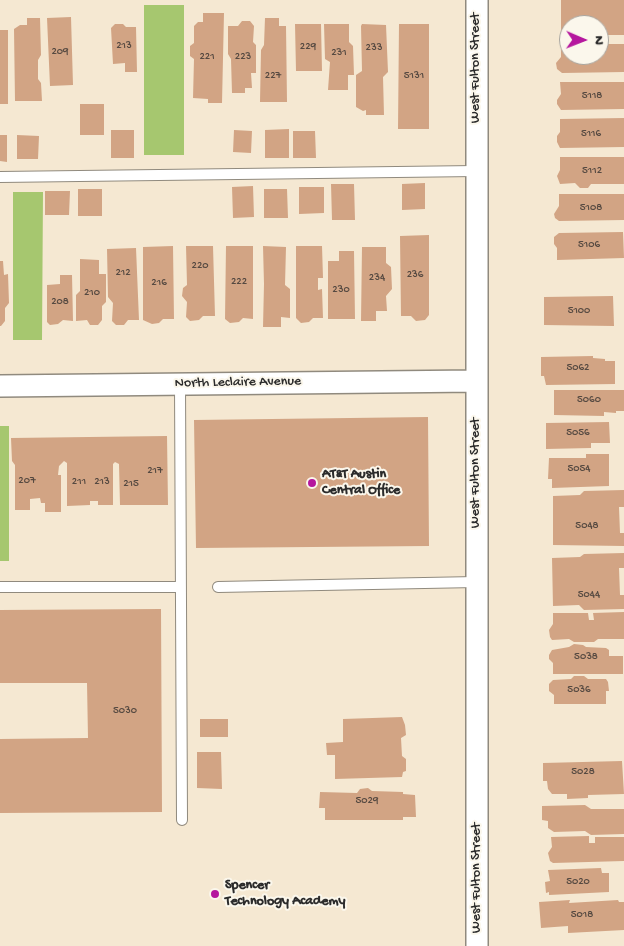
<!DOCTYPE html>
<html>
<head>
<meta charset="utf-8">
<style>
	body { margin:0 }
	#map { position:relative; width:624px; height:946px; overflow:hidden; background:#f5e8d2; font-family:"Gochi Hand",sans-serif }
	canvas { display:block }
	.north { position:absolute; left:559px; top:15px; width:50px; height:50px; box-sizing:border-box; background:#fbf7ec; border:1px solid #a8a59f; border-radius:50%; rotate:91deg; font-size:14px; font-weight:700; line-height:20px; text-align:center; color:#2b2b2b }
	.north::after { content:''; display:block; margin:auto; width:18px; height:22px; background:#b5179e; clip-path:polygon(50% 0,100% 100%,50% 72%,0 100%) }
</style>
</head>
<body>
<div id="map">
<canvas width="624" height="946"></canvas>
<div class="north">N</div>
</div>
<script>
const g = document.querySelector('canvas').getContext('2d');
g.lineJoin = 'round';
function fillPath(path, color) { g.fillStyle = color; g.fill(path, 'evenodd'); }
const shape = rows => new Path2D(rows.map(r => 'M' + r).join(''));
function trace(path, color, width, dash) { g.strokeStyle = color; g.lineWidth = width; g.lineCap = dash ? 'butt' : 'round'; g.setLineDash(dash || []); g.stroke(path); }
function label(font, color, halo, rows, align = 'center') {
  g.font = font + ' "Gochi Hand",sans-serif'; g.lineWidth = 4; g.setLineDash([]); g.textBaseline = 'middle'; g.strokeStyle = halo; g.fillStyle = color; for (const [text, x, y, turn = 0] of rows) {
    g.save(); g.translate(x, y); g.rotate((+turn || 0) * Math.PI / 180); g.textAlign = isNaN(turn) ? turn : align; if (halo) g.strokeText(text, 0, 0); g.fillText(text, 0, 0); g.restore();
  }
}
const green = shape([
	[144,5,184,5,184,155,144,155],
	[13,192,43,192,42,340,13,340],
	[0,426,9,426,9,561,0,561]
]);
const building = shape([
	[561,0,624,0,624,35,599,35,599,25,569,25,569,32,561,32],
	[203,13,224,13,222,103,208,103,208,99,193,98,194,59,190,56,190,46,194,43,194,26,198,22,203,22],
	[71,17,73,85,50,86,47,18],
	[27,18,40,18,41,55,38,60,38,79,41,83,42,101,15,101,14,29,20,25,27,25],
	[265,18,279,18,279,26,286,26,287,102,260,102,261,50,264,45],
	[242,21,250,21,254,26,253,42,256,45,256,73,251,73,252,88,245,88,245,93,232,93,231,59,228,54,228,26,238,26],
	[115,24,123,24,126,27,136,27,137,72,125,72,125,63,113,64,111,28],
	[295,24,321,24,322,71,296,71],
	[324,24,349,24,349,42,353,46,354,75,348,75,348,90,328,90,330,62,325,59],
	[362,24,386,25,388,72,383,77,384,115,366,115,366,110,363,111,356,107,356,75,362,71,361,26],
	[399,24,429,24,429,129,398,129],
	[0,30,8,30,8,104,0,104],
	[599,44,624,44,624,72,562,73,557,69,556,63,561,57,561,45,569,45,569,55,599,55],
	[560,82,624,82,624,109,561,110,557,104,557,100,561,94],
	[80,104,104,104,104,135,80,135],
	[624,118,624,147,560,148,557,142,557,136,560,132,560,119],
	[289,129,289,158,265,158,265,130],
	[111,130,134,130,134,158,111,158],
	[234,130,252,131,251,153,233,152],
	[293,131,315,131,316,158,293,158],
	[0,135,7,135,7,162,0,161],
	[17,135,39,136,38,159,17,159],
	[560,157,624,157,624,184,591,184,588,188,580,188,575,183,560,184,557,176,560,170],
	[425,183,425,209,402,210,402,184],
	[331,184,354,184,355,220,332,220],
	[253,186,254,217,233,218,232,187],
	[299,187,324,187,324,213,299,214],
	[78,189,102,189,102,216,78,216],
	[264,189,287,189,288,218,264,218],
	[45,191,70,191,69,215,45,215],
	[559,194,624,194,624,220,559,221,555,218,554,214,559,206],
	[623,232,624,258,557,260,557,248,554,244,554,237,559,233],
	[429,235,429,315,425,320,416,321,411,316,401,316,400,236],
	[173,246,174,319,163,319,159,323,152,324,143,320,143,247],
	[186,246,213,246,215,316,203,316,199,320,190,321,186,317,187,302,182,296,183,288,187,285],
	[226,246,253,246,253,319,243,318,239,322,230,323,225,319],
	[263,246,286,247,285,285,290,289,290,318,281,317,281,327,263,327,264,284],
	[296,246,322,246,323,278,318,278,318,290,322,289,323,318,313,318,309,322,301,323,296,318],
	[362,247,386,247,386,263,391,267,392,289,386,296,387,311,376,311,376,321,361,321],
	[136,248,139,320,128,320,124,325,116,325,112,321,113,303,108,297,107,249],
	[339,251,354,251,355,319,328,319,328,261,339,261],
	[80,259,99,260,99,274,106,274,106,302,102,306,102,320,98,325,90,325,87,320,76,321,76,295,80,291],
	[0,261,3,261,4,275,8,274,9,303,5,308,5,321,1,326,0,326],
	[60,275,72,275,73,321,63,320,58,324,50,325,47,322,47,285,60,284],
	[613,296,614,326,544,325,544,297],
	[593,356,593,358,605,359,605,361,615,361,615,384,546,385,544,376,541,376,541,357],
	[554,390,624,390,624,411,616,411,616,413,604,412,604,416,554,415],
	[428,417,429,546,196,548,194,420],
	[609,422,610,443,591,443,591,448,546,449,546,423],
	[167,436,168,505,120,505,119,464,115,462,113,464,113,505,98,505,98,501,90,501,90,505,67,506,67,463,64,461,59,466,58,475,61,475,61,512,45,512,45,503,41,503,40,498,30,499,30,510,15,510,15,465,12,461,11,438],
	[586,454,609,454,609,486,552,488,552,479,548,479,549,458,586,458],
	[624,490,624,507,619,507,620,533,624,533,624,546,553,545,553,496,580,495,584,491],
	[624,553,624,568,619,568,620,595,624,595,624,609,584,610,579,605,553,606,552,558,580,557,584,554],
	[161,609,162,812,0,813,0,739,88,738,87,683,0,683,0,610],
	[624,612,624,639,598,639,594,642,574,642,569,639,552,640,550,637,549,630,553,624,553,613,588,613,589,620,594,620,593,613],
	[574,644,583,645,586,647,606,648,609,650,609,656,623,656,623,674,553,674,553,663,549,659,549,655,552,650,569,647],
	[574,676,584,676,588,679,606,679,608,682,609,691,606,691,606,704,554,704,554,695,549,691,549,684,553,680,571,679],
	[402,717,405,725,406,735,401,738,402,756,406,759,406,771,403,772,402,777,335,779,335,755,327,755,326,743,343,742,343,719],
	[200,719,228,719,228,737,200,737],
	[197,752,221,752,222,789,197,788],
	[622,761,624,794,588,795,588,798,567,799,567,794,552,794,548,789,547,781,543,781,543,763],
	[368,788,372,791,403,792,403,794,415,795,416,817,403,817,403,820,325,820,325,808,319,808,320,792,357,793,360,789],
	[585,805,591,809,624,809,624,834,591,835,585,831,554,832,548,828,548,821,542,820,542,806],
	[589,836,589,843,595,843,595,837,624,837,624,861,553,863,550,861,548,853,552,847,551,837],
	[601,868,602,873,609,873,609,892,549,895,549,892,546,893,545,882,550,881,548,870],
	[570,900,569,903,618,900,619,902,624,902,624,930,568,933,568,926,541,928,539,902]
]);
const service = shape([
	[0,177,476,171],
	[180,384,182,820],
	[0,587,181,587],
	[218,587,476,582]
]);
const minor = shape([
	[477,0,477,946],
	[0,386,476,381]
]);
const markers = [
	[312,483,5,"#b5179e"],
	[215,894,5,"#b5179e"]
];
const numberNames = [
	["213",124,46],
	["229",308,47],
	["233",374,48],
	["209",60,52],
	["231",339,53],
	["221",207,57],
	["223",243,57],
	["227",273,76],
	["5131",414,76],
	["5118",592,96],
	["5116",591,134],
	["5112",592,171],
	["5108",591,208],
	["5106",589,245],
	["220",200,266],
	["212",123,273],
	["236",415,275],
	["234",377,278],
	["222",239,282],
	["216",159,283],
	["230",341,290],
	["210",92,293],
	["208",60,302],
	["5100",579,311],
	["5062",578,368],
	["5060",589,400],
	["5056",578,433],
	["5054",579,469],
	["217",155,471],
	["207",27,481],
	["211",79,482],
	["213",102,482],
	["215",131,484],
	["5048",587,526],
	["5044",589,595],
	["5038",586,657],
	["5036",579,690],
	["5030",125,711],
	["5028",583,772],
	["5029",367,801],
	["5020",578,882],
	["5018",582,915]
];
const streetNames = [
	["West Fulton Street",476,68,-90],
	["North Leclaire Avenue",238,383,-1],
	["West Fulton Street",476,473,-90],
	["West Fulton Street",477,878,-90]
];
const poiNames = [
	["AT&T Austin",322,475],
	["Central Office",322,491],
	["Spencer",225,886],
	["Technology Academy",225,902]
];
fillPath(green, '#a6c76f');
fillPath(building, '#d2a484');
trace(service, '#908a7e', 12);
trace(minor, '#908a7e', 24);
trace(service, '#fff', 10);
trace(minor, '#fff', 21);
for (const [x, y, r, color] of markers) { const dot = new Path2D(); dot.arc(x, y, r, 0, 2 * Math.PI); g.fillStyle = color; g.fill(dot); trace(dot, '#fbf7ec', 2); }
label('11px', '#554941', null, numberNames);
label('14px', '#2b2b2b', '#fbf7ec', streetNames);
label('bold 14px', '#2b2b2b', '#fbf7ec', poiNames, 'left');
</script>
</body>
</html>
